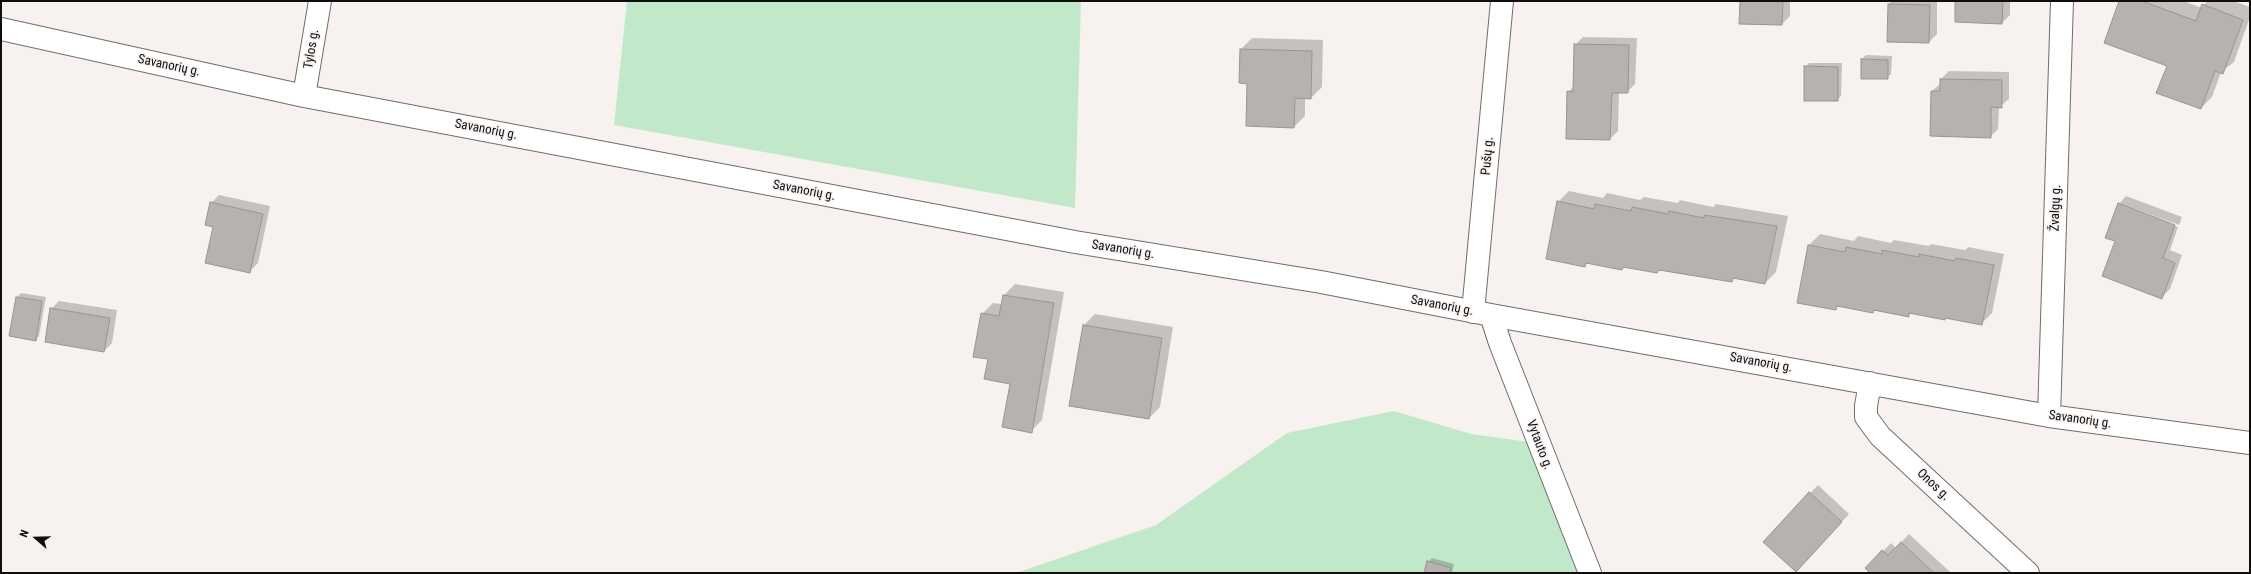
<!DOCTYPE html>
<html>
<head>
<meta charset="utf-8">
<style>
	body { margin:0 }
	#map { position:relative; width:2251px; height:574px; overflow:hidden; background:#f7f2f0; font-family:"Roboto Condensed",sans-serif }
	canvas { display:block }
	.frame { position:absolute; inset:0; border:2px solid #0f0e0d; pointer-events:none }
	.north { position:absolute; left:16px; top:518px; width:40px; height:40px; -webkit-text-stroke:3px #f7f2f0; paint-order:stroke; rotate:290deg; font-size:11px; font-weight:700; line-height:16px; text-align:center; color:#0f0e0d }
	.north::after { content:''; display:block; margin:auto; width:14px; height:18px; background:#0f0e0d; clip-path:polygon(50% 0,100% 100%,50% 72%,0 100%) }
</style>
</head>
<body>
<div id="map">
<canvas width="2251" height="574"></canvas>
<div class="frame"></div>
<div class="north">N</div>
</div>
<script>
const g = document.querySelector('canvas').getContext('2d');
g.lineJoin = 'round';
function fillPath(path, color) { g.fillStyle = color; g.fill(path, 'evenodd'); }
const shape = rows => new Path2D(rows.map(r => 'M' + r).join(''));
function trace(path, color, width, dash) { g.strokeStyle = color; g.lineWidth = width; g.lineCap = dash ? 'butt' : 'round'; g.setLineDash(dash || []); g.stroke(path); }
function label(font, color, halo, rows, align = 'center') {
  g.font = font + ' "Roboto Condensed",sans-serif'; g.lineWidth = 3; g.setLineDash([]); g.textBaseline = 'middle'; g.strokeStyle = halo; g.fillStyle = color; for (const [text, x, y, turn = 0] of rows) {
    g.save(); g.translate(x, y); g.rotate((+turn || 0) * Math.PI / 180); g.textAlign = isNaN(turn) ? turn : align; if (halo) g.strokeText(text, 0, 0); g.fillText(text, 0, 0); g.restore();
  }
}
const green = shape([
	[627,1,1081,1,1075,208,614,125],
	[1394,411,1471,434,1529,442,1579,573,1016,573,1156,525,1287,433]
]);
const shadow = shape([
	[1741,1,1790,1,1790,16,1782,24],
	[1892,1,1937,1,1937,34,1929,42,1889,4],
	[1956,1,2010,1,2010,15,2002,23],
	[2120,1,2183,1,2202,8,2207,1,2233,1,2250,7,2250,17,2234,62,2221,72,2212,97,2201,108],
	[1583,37,1637,38,1635,84,1627,92,1619,92,1618,131,1610,139,1568,92,1574,86,1575,45],
	[1252,38,1323,40,1322,87,1311,98,1305,98,1305,116,1294,127,1248,83,1240,83,1241,49],
	[1866,55,1892,56,1891,74,1887,78,1862,59],
	[1809,63,1842,63,1841,96,1837,100,1805,67],
	[1949,71,2009,72,2009,99,1999,107,1998,129,1990,137,1932,91,1941,83,1941,79],
	[1569,191,1603,198,1607,193,1640,200,1644,197,1678,203,1680,200,1713,207,1716,204,1788,216,1776,272,1765,283,1735,277,1732,281,1696,274,1693,276,1660,270,1657,272,1625,266,1622,269,1588,262,1585,266,1558,202],
	[219,195,270,206,258,263,250,271,214,226,211,203],
	[2126,196,2182,217,2179,225,2121,204,2121,206,2178,227,2170,250,2182,255,2170,289,2162,297,2116,241,2119,204],
	[1820,234,1854,241,1858,236,1891,243,1894,240,1929,246,1931,244,1965,250,1968,247,2004,254,1992,313,1981,324,1946,317,1944,319,1911,313,1908,316,1839,305,1835,309,1798,302,1809,245],
	[1015,284,1064,292,1042,420,1031,431,1011,383,989,359,982,314,993,303,1002,304,1004,295],
	[21,293,46,297,39,336,35,340,17,297],
	[59,301,117,310,112,343,104,351,51,309],
	[1095,314,1173,327,1160,407,1149,418,1071,405,1084,325],
	[1818,485,1849,514,1804,563,1764,542],
	[1909,534,1950,572,1950,573,1872,573,1867,568,1891,543,1896,548],
	[1432,558,1454,564,1452,573,1425,573,1428,562]
]);
const building = shape([
	[1740,1,1783,1,1782,25,1739,24,1740,1],
	[1955,1,2003,1,2002,24,1955,22,1955,1],
	[2119,1,2142,1,2196,21,2202,4,2243,20,2223,74,2215,71,2201,109,2156,93,2167,66,2104,43,2119,1],
	[1888,4,1930,5,1929,43,1887,42,1888,4],
	[1574,44,1629,45,1628,93,1612,93,1610,140,1566,139,1567,91,1573,92,1574,44],
	[1240,49,1312,51,1311,99,1295,98,1294,128,1246,126,1247,84,1239,83,1240,49],
	[1861,59,1888,60,1888,79,1861,79,1861,59],
	[1804,66,1838,67,1838,101,1804,101,1804,66],
	[1940,79,2002,80,2002,108,1991,107,1991,138,1930,136,1931,91,1940,91,1940,79],
	[1557,201,1594,209,1595,204,1631,211,1632,207,1668,214,1669,211,1704,218,1704,215,1777,226,1765,284,1733,278,1732,282,1659,270,1657,273,1623,267,1622,270,1586,263,1585,267,1546,259,1557,201],
	[210,202,263,214,250,273,205,263,213,227,205,225,210,202],
	[2118,203,2175,225,2163,258,2175,263,2162,299,2102,276,2115,241,2105,238,2118,203],
	[1808,245,1845,252,1846,247,1882,254,1882,250,1919,257,1919,254,1955,261,1956,258,1994,265,1982,325,1945,318,1945,320,1909,313,1909,317,1874,310,1873,313,1837,306,1836,310,1797,303,1808,245],
	[1003,295,1054,303,1032,433,1002,427,1010,384,984,379,988,359,973,357,981,313,999,316,1003,295],
	[16,297,42,301,36,341,9,336,16,297],
	[50,308,110,318,104,352,45,342,50,308],
	[1083,325,1162,338,1149,419,1069,406,1083,325],
	[1809,492,1842,522,1796,572,1763,542,1809,492],
	[1901,542,1934,573,1870,573,1865,568,1882,550,1888,555,1901,542],
	[1427,561,1451,568,1450,573,1424,573,1427,561]
]);
const minor = shape([
	[1,29,304,96,1075,242,1321,282,1491,315,2049,416,2250,443],
	[304,96,320,1],
	[1473,312,1502,1],
	[1491,315,1500,343,1590,573],
	[1870,383,1866,406,1866,417,1880,436,2028,573],
	[2049,416,2062,1]
]);
const streetNames = [
	["Tylos g.",312,49,-81],
	["Savanorių g.",169,66,12],
	["Savanorių g.",486,130,11],
	["Pušų g.",1488,156,-85],
	["Savanorių g.",804,191,11],
	["Žvalgų g.",2056,208,-88],
	["Savanorių g.",1123,250,9],
	["Savanorių g.",1442,306,11],
	["Savanorių g.",1761,363,10],
	["Savanorių g.",2080,420,8],
	["Vytauto g.",1539,445,69],
	["Onos g.",1933,485,43]
];
fillPath(green, '#c1e8c9');
fillPath(shadow, '#0003');
fillPath(building, '#b7b2b0');
trace(building, '#989491', 1);
trace(minor, '#716d6b', 24);
trace(minor, '#fff', 22);
label('13px', '#0f0e0d', '#f7f2f0', streetNames);
</script>
</body>
</html>
